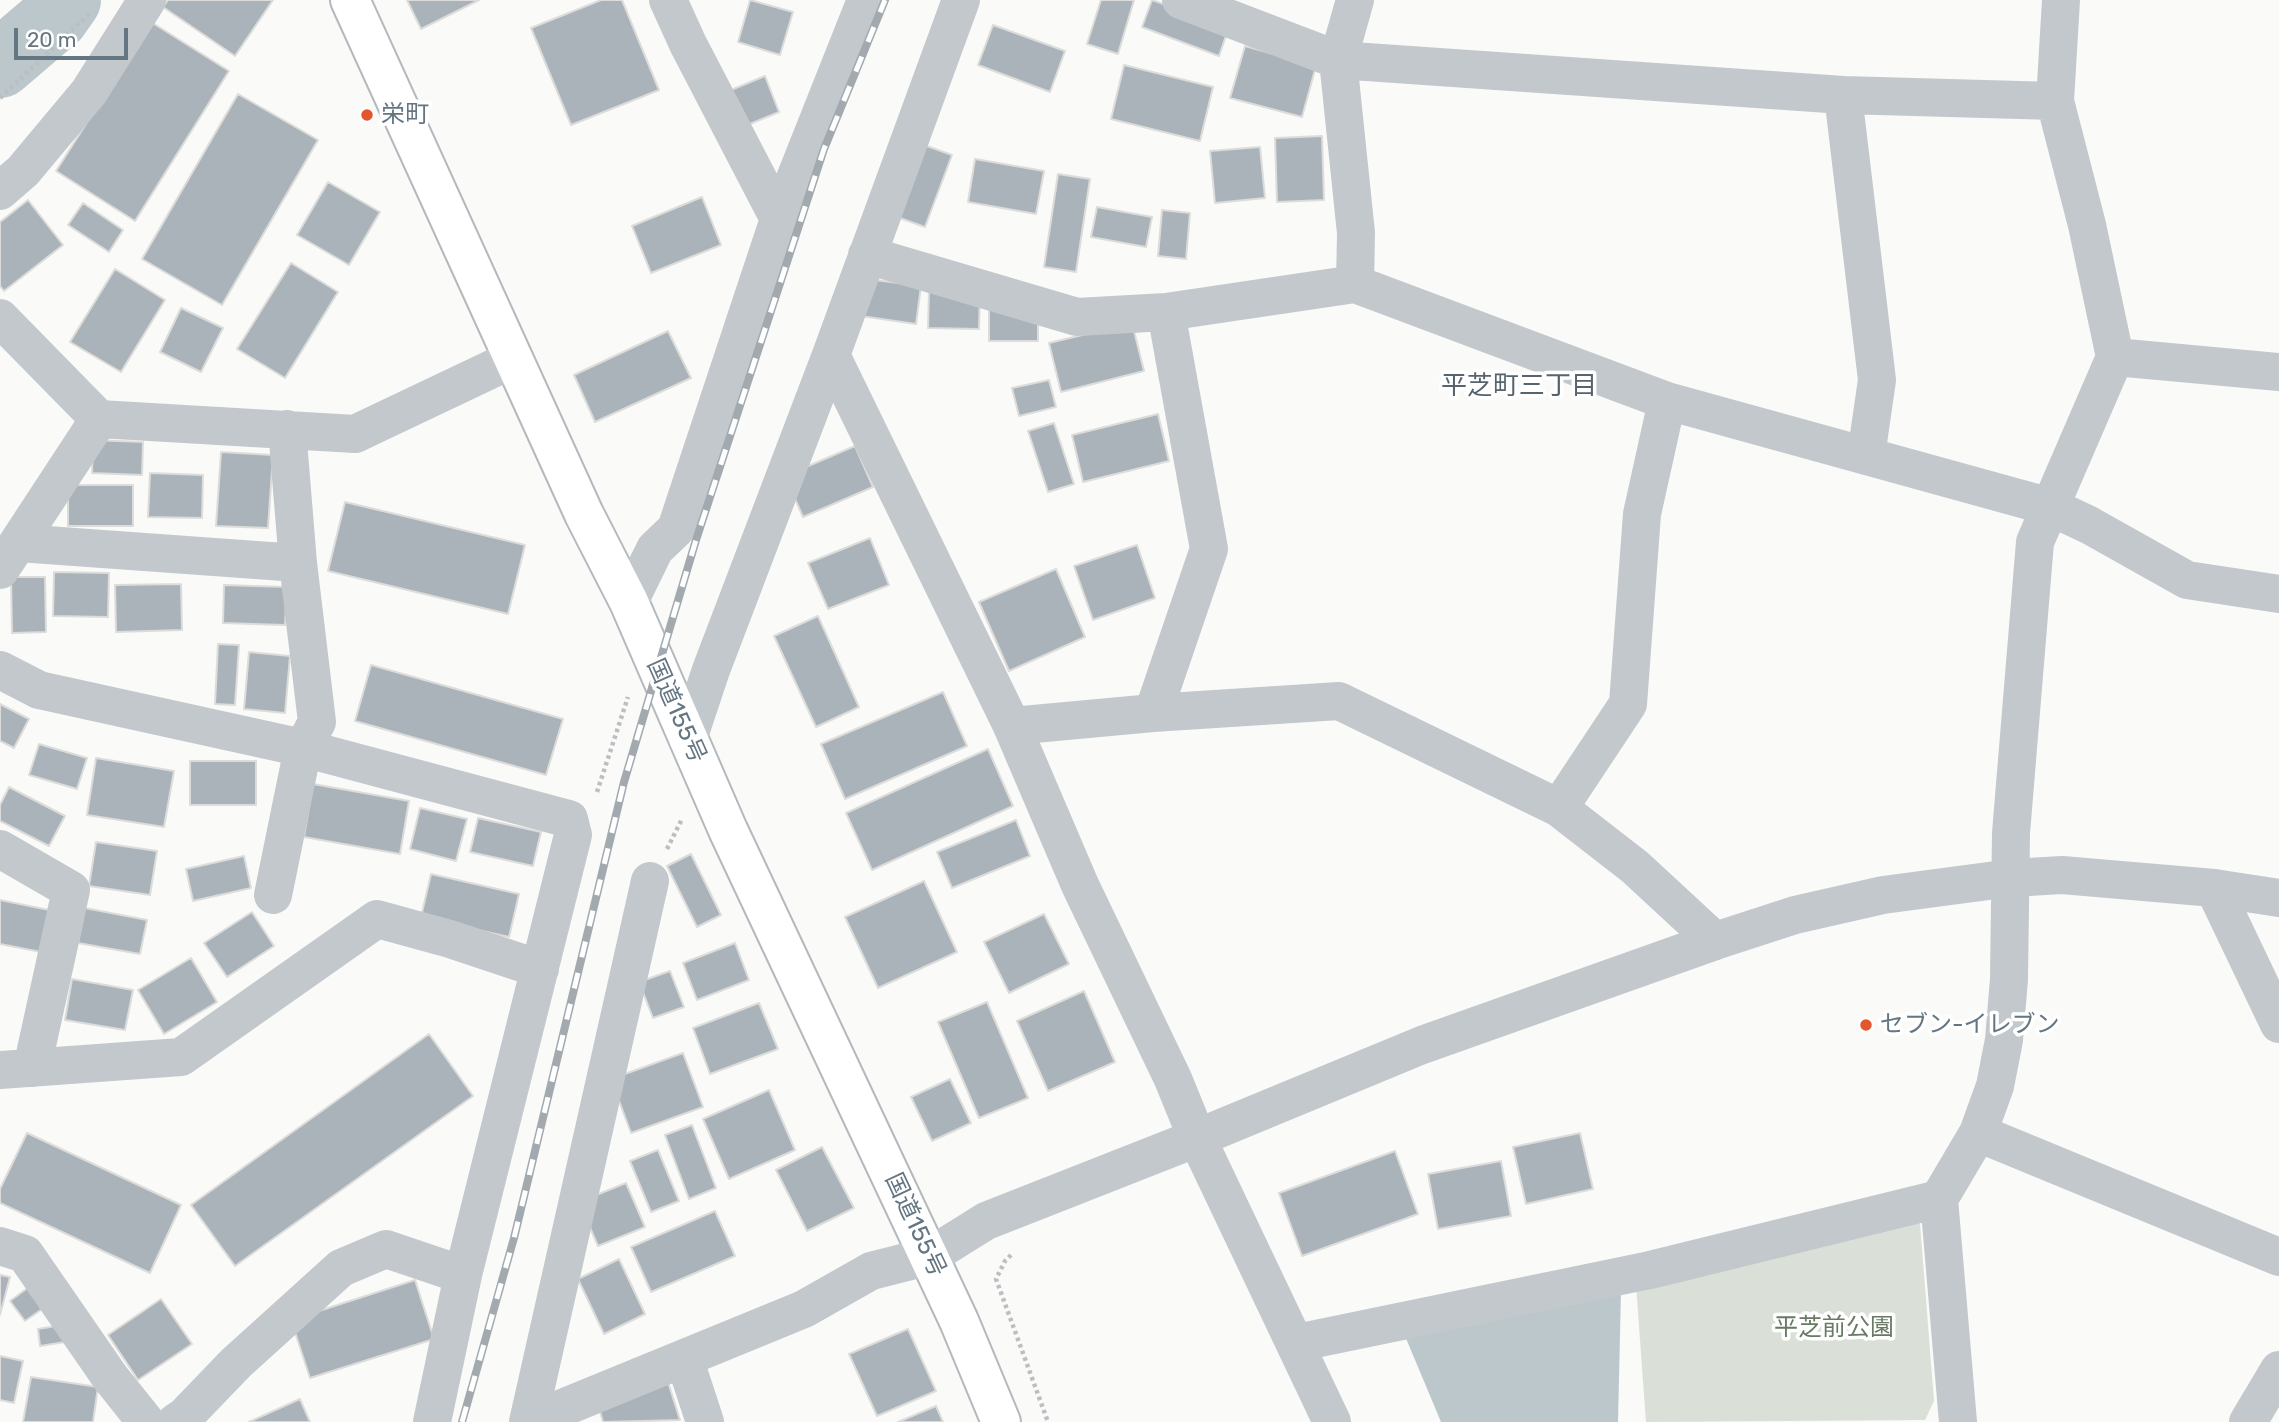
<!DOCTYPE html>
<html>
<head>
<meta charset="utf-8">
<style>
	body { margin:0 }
	#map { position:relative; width:2279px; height:1422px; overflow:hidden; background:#fafaf8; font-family:Rubik,sans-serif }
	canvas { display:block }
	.scale { position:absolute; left:14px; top:28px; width:114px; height:32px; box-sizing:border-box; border:4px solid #657683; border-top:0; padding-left:9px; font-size:21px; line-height:24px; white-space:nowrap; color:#657683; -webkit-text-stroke:5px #fff; paint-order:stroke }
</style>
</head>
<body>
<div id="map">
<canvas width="2279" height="1422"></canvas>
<div class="scale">20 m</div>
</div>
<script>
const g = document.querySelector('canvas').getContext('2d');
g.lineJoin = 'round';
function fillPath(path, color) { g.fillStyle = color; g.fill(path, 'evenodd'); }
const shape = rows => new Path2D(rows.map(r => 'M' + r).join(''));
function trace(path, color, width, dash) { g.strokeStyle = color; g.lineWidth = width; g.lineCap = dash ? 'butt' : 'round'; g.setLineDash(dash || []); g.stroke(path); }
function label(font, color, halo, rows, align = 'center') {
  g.font = font + ' Rubik,"Noto Sans JP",sans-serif'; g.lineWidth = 7; g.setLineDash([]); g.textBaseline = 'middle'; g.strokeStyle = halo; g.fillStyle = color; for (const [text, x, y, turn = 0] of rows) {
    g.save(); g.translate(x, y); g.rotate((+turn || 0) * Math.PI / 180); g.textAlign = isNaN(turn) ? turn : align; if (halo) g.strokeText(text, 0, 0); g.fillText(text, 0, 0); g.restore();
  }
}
const green = shape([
	[1919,1211,1934,1401,1925,1420,1646,1422,1636,1285]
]);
const water = shape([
	[1621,1290,1618,1422,1441,1422,1405,1336]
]);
const river = shape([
	[0,64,55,17,67,0]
]);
const building = shape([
	[168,0,273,0,235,56,163,7,168,0],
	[407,0,479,0,421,29,407,0],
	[601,0,622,0,659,90,571,125,531,28,601,0],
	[750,0,793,12,780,55,738,42,750,0],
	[1101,0,1134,0,1118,54,1087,44,1101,0],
	[1152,0,1229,27,1219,56,1142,27,1152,0],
	[151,22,229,71,135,221,56,171,151,22],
	[993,25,1065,51,1050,92,978,65,993,25],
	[1245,46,1316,66,1302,117,1230,98,1245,46],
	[1124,65,1213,87,1200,141,1111,119,1124,65],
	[765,76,779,112,745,126,731,90,765,76],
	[238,94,318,140,222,305,142,259,238,94],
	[1322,136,1324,200,1277,202,1275,138,1322,136],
	[913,141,952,155,925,227,886,213,913,141],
	[1260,147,1265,198,1215,203,1210,151,1260,147],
	[975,159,1044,171,1036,214,968,202,975,159],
	[1058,174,1090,179,1076,272,1044,267,1058,174],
	[328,182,380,212,349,265,297,235,328,182],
	[702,197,721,245,651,273,632,226,702,197],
	[28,200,63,245,4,291,0,286,0,222,28,200],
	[83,203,123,230,109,252,68,225,83,203],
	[1097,207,1152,217,1146,247,1091,237,1097,207],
	[1162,210,1190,213,1186,259,1158,256,1162,210],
	[291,263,338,292,285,378,237,349,291,263],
	[115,269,165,300,121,372,70,342,115,269],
	[860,278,921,286,916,324,854,315,860,278],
	[929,290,980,291,979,329,928,328,929,290],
	[181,308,223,328,201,372,160,352,181,308],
	[989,309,1038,309,1038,341,989,341,989,309],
	[1132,323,1144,371,1061,392,1049,343,1132,323],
	[668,331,691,378,595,422,574,375,668,331],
	[1049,380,1056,407,1019,416,1012,388,1049,380],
	[1158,414,1169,461,1083,482,1072,435,1158,414],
	[1054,423,1074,484,1048,492,1028,431,1054,423],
	[93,440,143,442,142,475,92,473,93,440],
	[855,446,873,487,803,517,785,476,855,446],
	[221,452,273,455,268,528,216,526,221,452],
	[150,473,203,475,202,518,148,517,150,473],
	[68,485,133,485,133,526,68,526,68,485],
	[345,502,525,545,508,614,328,571,345,502],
	[870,538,889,585,828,609,808,563,870,538],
	[1137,545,1155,598,1093,620,1074,566,1137,545],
	[1056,569,1085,637,1009,671,979,602,1056,569],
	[54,572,109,573,108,617,53,616,54,572],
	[11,577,45,577,46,632,12,633,11,577],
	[181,584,182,630,116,632,115,585,181,584],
	[224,585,287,587,285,625,223,623,224,585],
	[818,616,859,707,816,727,774,636,818,616],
	[218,644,239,645,235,705,215,704,218,644],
	[249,652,290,656,285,713,244,709,249,652],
	[371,665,563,719,546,775,355,721,371,665],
	[943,692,967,746,845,799,821,744,943,692],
	[0,704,29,719,14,748,0,741,0,704],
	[39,744,87,758,77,789,29,775,39,744],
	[988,749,1013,806,872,870,846,813,988,749],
	[96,758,174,771,164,827,87,815,96,758],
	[190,761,256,761,256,805,190,805,190,761],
	[313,784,409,801,400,854,304,837,313,784],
	[9,787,65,816,49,846,0,821,0,805,9,787],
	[420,808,467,819,456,861,410,849,420,808],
	[478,818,541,832,533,866,470,852,478,818],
	[1016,820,1030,856,952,888,937,852,1016,820],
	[96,842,157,851,150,895,89,886,96,842],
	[691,854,721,915,697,927,667,866,691,854],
	[244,856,251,888,193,901,186,869,244,856],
	[431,874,519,894,509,937,421,917,431,874],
	[924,881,957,952,878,988,845,917,924,881],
	[0,900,49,910,41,952,0,944,0,900],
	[85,908,147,920,140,954,78,943,85,908],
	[252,912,274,946,227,977,204,943,252,912],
	[1044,914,1069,964,1009,993,984,942,1044,914],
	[735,943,749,980,697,1000,683,963,735,943],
	[191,958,217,1002,164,1034,138,990,191,958],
	[670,971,684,1007,653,1018,639,982,670,971],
	[72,979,133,990,125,1030,65,1020,72,979],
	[1084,991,1115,1062,1048,1091,1017,1021,1084,991],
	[987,1002,1028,1098,979,1118,938,1022,987,1002],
	[759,1003,778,1049,710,1074,693,1028,759,1003],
	[429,1034,473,1096,235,1266,191,1205,429,1034],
	[683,1053,703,1107,631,1133,611,1079,683,1053],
	[950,1079,971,1123,932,1141,911,1097,950,1079],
	[769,1090,795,1150,729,1179,703,1119,769,1090],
	[692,1125,716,1188,689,1199,665,1135,692,1125],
	[27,1133,181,1205,150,1273,0,1203,0,1189,27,1133],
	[1580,1133,1593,1189,1526,1204,1513,1147,1580,1133],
	[822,1147,854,1208,807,1231,776,1170,822,1147],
	[658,1150,679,1201,651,1212,630,1161,658,1150],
	[1395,1151,1418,1214,1302,1256,1279,1193,1395,1151],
	[1501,1161,1511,1216,1438,1229,1428,1174,1501,1161],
	[626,1183,645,1227,598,1246,579,1202,626,1183],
	[715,1211,735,1256,651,1292,631,1247,715,1211],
	[619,1259,645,1314,604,1334,578,1279,619,1259],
	[0,1275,10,1277,0,1315,0,1275],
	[415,1280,434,1339,310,1378,291,1320,415,1280],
	[33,1284,48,1305,25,1321,10,1301,33,1284],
	[161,1299,192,1344,138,1380,108,1335,161,1299],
	[62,1325,65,1342,40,1346,38,1329,62,1325],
	[908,1329,936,1391,877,1416,849,1354,908,1329],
	[0,1356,23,1361,14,1403,0,1400,0,1356],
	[31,1377,98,1387,93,1422,23,1422,31,1377],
	[667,1379,680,1420,603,1422,597,1401,667,1379],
	[300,1399,310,1422,249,1422,300,1399],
	[936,1406,943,1422,898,1422,936,1406]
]);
const path = shape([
	[0,98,90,13],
	[597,792,628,697],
	[667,849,682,819],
	[1011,1255,1005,1261,996,1279,1048,1422]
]);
const minor = shape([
	[668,0,688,44,779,219],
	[1181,0,1338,60,1843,95,2055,101],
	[1355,0,1338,60,1356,233,1355,284],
	[1843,95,1877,380,1866,456],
	[0,191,23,171,89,92,147,0],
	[867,255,1077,317,1166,312,1355,284,1667,401,2051,507,2089,525,2187,580,2279,594],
	[0,318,99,419,355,434,513,359],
	[831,355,1012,726,1080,885,1173,1079,1197,1138,1332,1422],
	[2115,357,2279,372],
	[19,543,298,563],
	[0,570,99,419],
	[629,602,655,549,676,529,779,219,866,0],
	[0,670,39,690,303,748,569,819,573,835,463,1275,432,1422],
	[1153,713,1209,549,1166,312],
	[1012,726,1153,713,1339,701,1559,808,1635,867,1715,941],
	[688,739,711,670,831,355,961,0],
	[1559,808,1628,704,1642,514,1667,401],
	[0,849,71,890,32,1068],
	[2214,888,2279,1024],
	[273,895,303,748,317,722,298,563,287,429],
	[0,1070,181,1057,377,919,450,939,540,969],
	[1978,1133,2279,1257],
	[0,1246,25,1254,110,1377,146,1422],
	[1296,1343,1650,1270,1939,1199],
	[684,1358,705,1422],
	[176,1422,185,1416,236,1363,341,1268,386,1249,463,1275],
	[528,1422,650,881],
	[528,1422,804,1309,871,1271,930,1256],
	[1958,1422,1939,1199,1978,1133,1995,1086,2004,1040,2009,979,2011,833,2035,542,2115,357,2087,225,2055,101,2061,0],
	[2248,1422,2279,1370]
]);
const tertiary = shape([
	[930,1256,986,1221,1197,1138,1422,1045,1715,941,1795,915,1883,895,2011,878,2062,875,2214,888,2279,898]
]);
const trunk = shape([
	[350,0,584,514,629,602,728,830,959,1321,1001,1422]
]);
const rail = shape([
	[462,1422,514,1238,624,782,696,540,824,149,885,0]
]);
const markers = [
	[367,115,7,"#e4572e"],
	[1866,1025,7,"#e4572e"]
];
const poiNames = [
	["栄町",381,115],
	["セブン-イレブン",1880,1025]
];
const streetNames = [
	["国道155号",676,711,66],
	["国道155号",915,1225,65]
];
const parkNames = [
	["平芝前公園",1834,1328]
];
const neighbourhoodNames = [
	["平芝町三丁目",1519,386]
];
fillPath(green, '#dadfd7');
fillPath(water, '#bbc7cb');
trace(river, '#bbc7cb', 68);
fillPath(building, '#aab3b9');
trace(building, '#dcdcda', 2);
trace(trunk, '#b4b9bd', 42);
trace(path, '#bbbfc2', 4.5, [3.5, 3.5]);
trace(minor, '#c3c8cc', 38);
trace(tertiary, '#c3c8cc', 38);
trace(trunk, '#fff', 38);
trace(rail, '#a2aab0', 8);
trace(rail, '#fff', 5, [16]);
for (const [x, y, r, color] of markers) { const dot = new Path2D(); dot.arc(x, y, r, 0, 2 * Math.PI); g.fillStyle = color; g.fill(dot); trace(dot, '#fff', 2.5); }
label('24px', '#657683', '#fff', poiNames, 'left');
label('24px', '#657683', '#fff', streetNames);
label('24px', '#687a64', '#fff', parkNames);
label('26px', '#57646e', '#fff', neighbourhoodNames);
</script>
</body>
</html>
